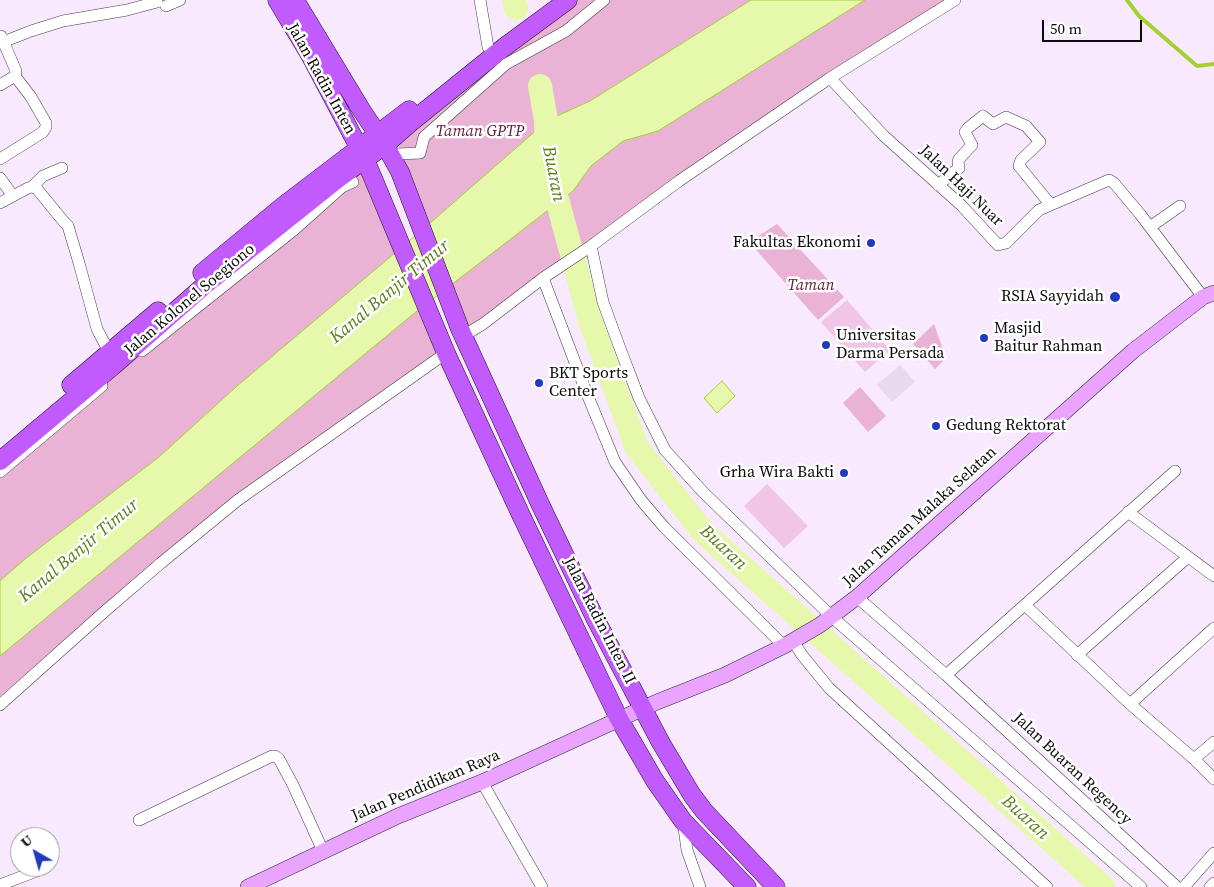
<!DOCTYPE html>
<html>
<head>
<meta charset="utf-8">
<style>
	body { margin:0 }
	#map { position:relative; width:1214px; height:887px; overflow:hidden; background:#f8e9ff; font-family:"Source Serif 4",serif }
	canvas { display:block }
	.north { position:absolute; left:10px; top:827px; width:50px; height:50px; box-sizing:border-box; background:#fff; border:1px solid #9d9d9d; border-radius:50%; rotate:322deg; font-size:14px; font-weight:700; line-height:20px; text-align:center; color:#0b0b0b }
	.north::after { content:''; display:block; margin:auto; width:18px; height:22px; background:#203abe; clip-path:polygon(50% 0,100% 100%,50% 72%,0 100%) }
	.scale { position:absolute; left:1042px; top:20px; width:100px; height:22px; box-sizing:border-box; border:2px solid #0b0b0b; border-top:0; padding-left:6px; font-size:15px; line-height:18px; white-space:nowrap; color:#0b0b0b; -webkit-text-stroke:4px #fff; paint-order:stroke }
</style>
</head>
<body>
<div id="map">
<canvas width="1214" height="887"></canvas>
<div class="north">U</div>
<div class="scale">50 m</div>
</div>
<script>
const g = document.querySelector('canvas').getContext('2d');
g.lineJoin = 'round';
function fillPath(path, color) { g.fillStyle = color; g.fill(path, 'evenodd'); }
const shape = rows => new Path2D(rows.map(r => 'M' + r).join(''));
function trace(path, color, width, dash) { g.strokeStyle = color; g.lineWidth = width; g.lineCap = dash ? 'butt' : 'round'; g.setLineDash(dash || []); g.stroke(path); }
function label(font, color, halo, rows, align = 'center') {
  g.font = font + ' "Source Serif 4",serif'; g.lineWidth = 5; g.setLineDash([]); g.textBaseline = 'middle'; g.strokeStyle = halo; g.fillStyle = color; for (const [text, x, y, turn = 0] of rows) {
    g.save(); g.translate(x, y); g.rotate((+turn || 0) * Math.PI / 180); g.textAlign = isNaN(turn) ? turn : align; if (halo) g.strokeText(text, 0, 0); g.fillText(text, 0, 0); g.restore();
  }
}
const green = shape([
	[568,0,955,0,830,78,463,336,396,165,399,146,410,123],
	[365,159,446,353,238,501,89,625,0,711,0,461],
	[777,224,844,297,818,320,749,242],
	[934,324,946,358,935,369,913,344],
	[860,387,886,416,868,432,843,403]
]);
const pitch = shape([
	[847,300,890,350,865,372,821,322],
	[767,484,808,526,784,548,744,506]
]);
const plaza = shape([
	[900,365,915,382,892,402,877,385]
]);
const water = shape([
	[751,0,865,0,658,131,623,141,591,166,573,191,412,315,0,656,0,581,25,559,159,457,237,386,421,231,548,120,590,101,751,0],
	[722,381,735,396,717,413,704,398,722,381]
]);
const stream = shape([
	[1127,0,1139,16,1197,66,1214,64]
]);
const river = shape([
	[514,0,516,8],
	[540,86,546,120,547,162,590,321,637,448,703,532,1103,887]
]);
const street = shape([
	[480,0,488,47],
	[166,6,180,0],
	[1,36,16,71,15,76],
	[3,42,31,31,63,21,127,10,157,2],
	[830,78,884,136,961,205,998,245,1006,243,1039,210,1109,180,1114,183,1140,214,1203,297],
	[0,85,15,76],
	[398,154,420,153,424,137,506,64,566,31,604,0],
	[0,159,43,132,46,127,46,123,31,97,15,76],
	[0,178,13,196],
	[938,185,959,168,958,162,959,159,972,145,965,132,968,128,983,116,993,124,1006,117,1026,126,1040,142,1021,160,1019,166,1050,204],
	[32,187,43,176,62,168],
	[0,203,28,188,32,187,37,189,64,222,68,226,79,263,97,329,109,352],
	[1150,227,1180,206],
	[591,246,603,302,621,351,639,398,665,450,703,492,832,617,1141,887],
	[543,278,587,394,615,462,641,500,664,527,784,646],
	[463,336,483,324,543,278,591,246,679,181,830,78,955,0],
	[142,351,295,229,342,187,353,182],
	[0,472,102,386],
	[1128,512,1214,576],
	[857,597,946,675,1177,887],
	[1025,605,1130,704,1194,759,1214,779],
	[793,641,802,655,829,688,1047,887],
	[1077,655,1188,557],
	[946,675,1175,471],
	[1130,704,1214,628],
	[0,705,104,612,161,563,238,500,446,353],
	[1194,759,1214,742],
	[482,782,542,887],
	[139,820,272,756,275,756,279,759,293,785,323,851],
	[683,821,687,850,700,887],
	[0,885,42,869],
	[1184,887,1214,853],
	[1210,887,1214,883]
]);
const secondary = shape([
	[248,887,398,816,482,782,657,702,725,675,784,646,820,625,857,597,1133,351,1203,297,1214,293]
]);
const primary = shape([
	[277,0,310,55,365,159,446,353,520,513,619,719,655,781,683,821,747,887],
	[295,0,362,111,385,145,400,172,460,329,542,508,596,620,661,743,692,795,704,811,776,887],
	[202,273,283,206,409,110],
	[71,385,158,311],
	[0,461,113,366,205,285,339,178,385,145,410,123,503,48,568,0]
]);
const markers = [
	[871,243,5,"#203abe"],
	[1115,297,6,"#203abe"],
	[984,338,5,"#203abe"],
	[826,345,5,"#203abe"],
	[539,383,5,"#203abe"],
	[936,426,5,"#203abe"],
	[844,473,5,"#203abe"]
];
const streetNames = [
	["Jalan Radin Inten",321,79,61],
	["Jalan Haji Nuar",961,186,44],
	["Jalan Kolonel Soegiono",190,300,-40],
	["Jalan Taman Malaka Selatan",920,517,-42],
	["Jalan Radin Inten II",599,621,63],
	["Jalan Buaran Regency",1072,769,43],
	["Jalan Pendidikan Raya",426,786,-23]
];
const parkNames = [
	["Taman GPTP",480,132],
	["Taman",811,286]
];
const poiNames = [
	["Fakultas Ekonomi",861,243,"right"],
	["RSIA Sayyidah",1104,297,"right"],
	["Masjid",994,329],
	["Baitur Rahman",994,347],
	["Universitas",836,336],
	["Darma Persada",836,354],
	["BKT Sports",549,374],
	["Center",549,392],
	["Gedung Rektorat",946,426],
	["Grha Wira Bakti",834,473,"right"]
];
const waterNames = [
	["Buaran",553,174,79],
	["Kanal Banjir Timur",390,292,-40],
	["Buaran",723,548,43],
	["Kanal Banjir Timur",79,551,-40],
	["Buaran",1025,818,42]
];
fillPath(green, '#eab3d6');
fillPath(pitch, '#f1c5e7');
fillPath(plaza, '#e6daee');
fillPath(water, '#e5f8ac');
trace(water, '#a4d131', 1);
trace(stream, '#a4d131', 4);
trace(river, '#e5f8ac', 24);
trace(street, '#3e3e3e', 12);
trace(secondary, '#2d2d2d', 16);
trace(primary, '#1c1c1c', 19);
trace(street, '#fff', 11);
trace(secondary, '#eaa4ff', 15);
trace(primary, '#c25bfd', 18);
for (const [x, y, r, color] of markers) { const dot = new Path2D(); dot.arc(x, y, r, 0, 2 * Math.PI); g.fillStyle = color; g.fill(dot); trace(dot, '#fff', 2); }
label('16px', '#0b0b0b', '#fff', streetNames);
label('italic 16px', '#641a32', '#fff', parkNames);
label('16px', '#0b0b0b', '#fff', poiNames, 'left');
label('italic 18px', '#5a7c12', '#fff', waterNames);
</script>
</body>
</html>
